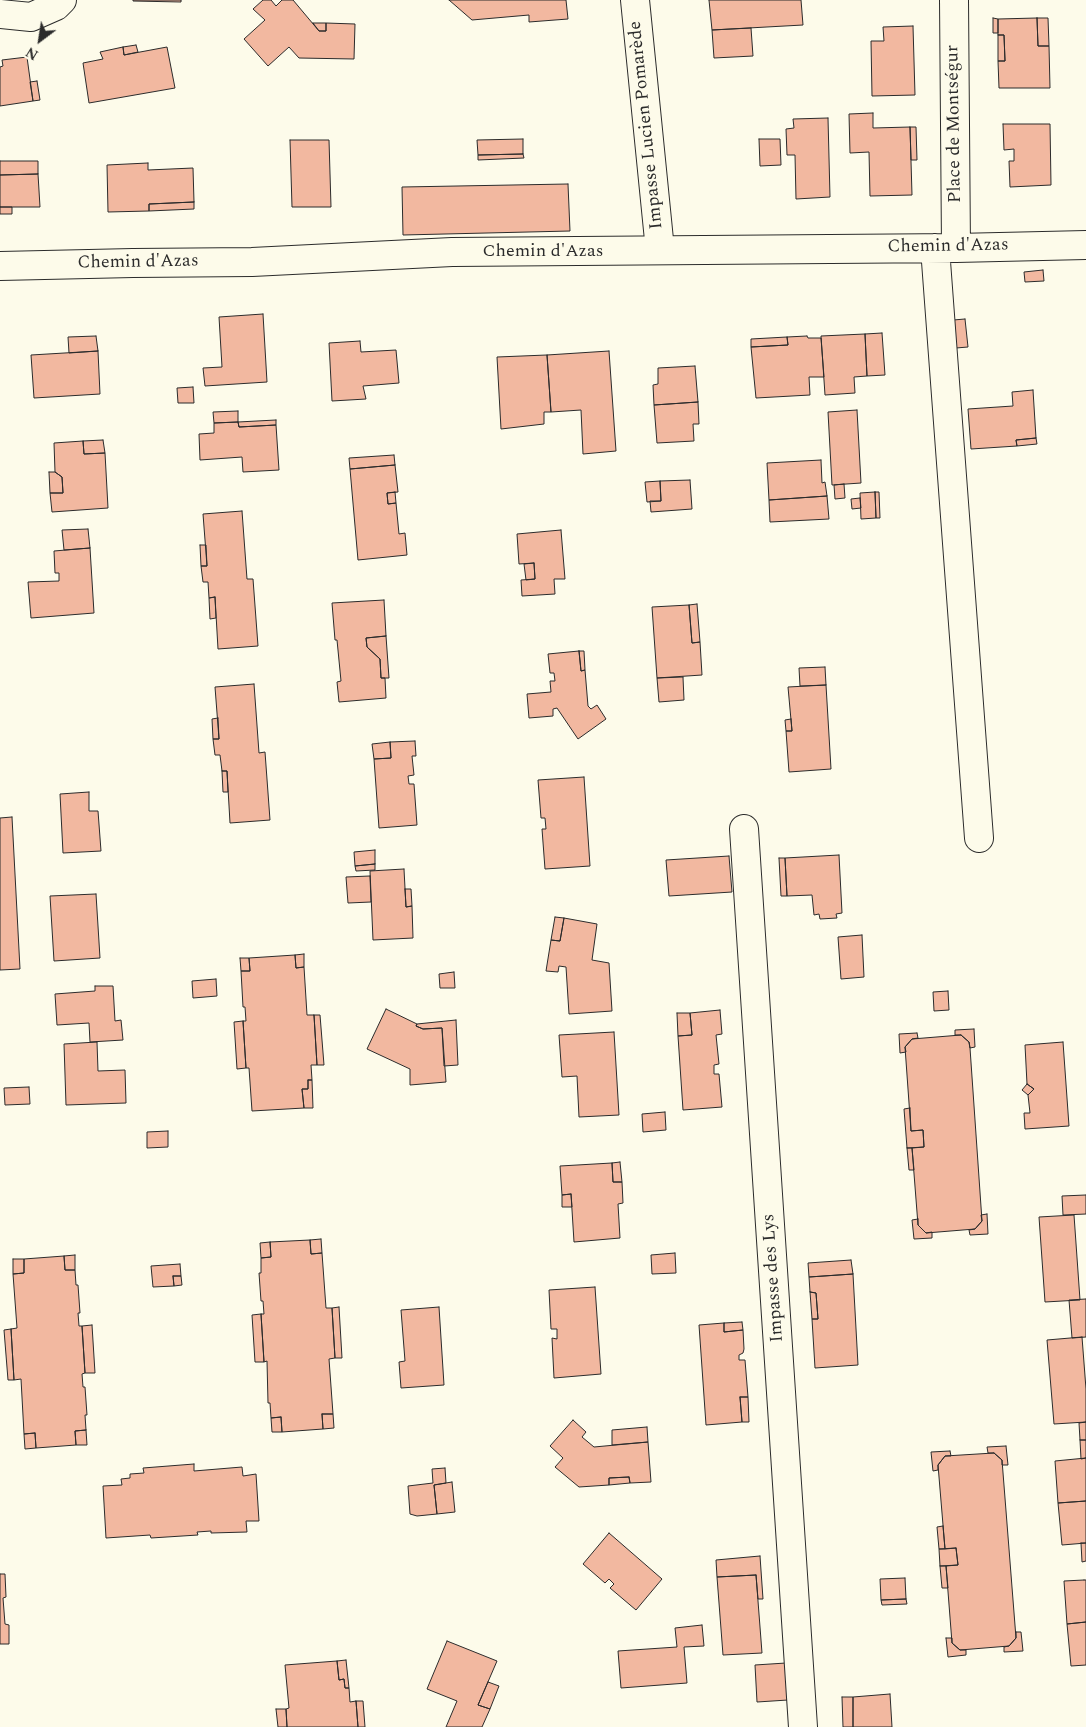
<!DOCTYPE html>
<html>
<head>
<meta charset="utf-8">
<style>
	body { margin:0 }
	#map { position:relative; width:1086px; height:1727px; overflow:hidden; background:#fdfbea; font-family:Spectral,serif }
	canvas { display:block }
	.north { position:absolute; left:15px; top:15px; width:50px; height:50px; -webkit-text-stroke:4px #fdfbea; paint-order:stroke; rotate:211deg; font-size:14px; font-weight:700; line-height:20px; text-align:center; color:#2b2b2b }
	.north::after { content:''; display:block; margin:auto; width:18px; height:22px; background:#2b2b2b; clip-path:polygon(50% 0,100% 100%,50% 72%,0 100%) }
</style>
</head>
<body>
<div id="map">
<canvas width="1086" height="1727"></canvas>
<div class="north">N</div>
</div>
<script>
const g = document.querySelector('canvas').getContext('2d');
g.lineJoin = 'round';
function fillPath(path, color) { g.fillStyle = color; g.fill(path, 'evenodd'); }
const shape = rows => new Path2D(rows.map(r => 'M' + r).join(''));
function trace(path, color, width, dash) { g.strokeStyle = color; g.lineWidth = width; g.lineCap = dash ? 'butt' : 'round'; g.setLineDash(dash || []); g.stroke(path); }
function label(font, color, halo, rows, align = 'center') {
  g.font = font + ' Spectral,serif'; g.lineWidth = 4; g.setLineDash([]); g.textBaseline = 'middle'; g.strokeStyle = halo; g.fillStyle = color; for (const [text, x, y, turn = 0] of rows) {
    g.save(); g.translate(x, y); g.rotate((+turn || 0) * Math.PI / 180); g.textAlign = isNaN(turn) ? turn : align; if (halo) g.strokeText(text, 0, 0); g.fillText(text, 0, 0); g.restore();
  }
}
const building = shape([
	[181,0,181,2,133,1,133,0,181,0],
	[263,0,271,0,276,6,282,0,293,0,319,31,326,31,326,23,355,24,354,59,299,58,289,47,268,66,244,39,265,20,253,9,263,0],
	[449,0,566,0,568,19,529,22,529,15,472,20,449,0],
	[709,0,801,0,803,25,712,30,709,0],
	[993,18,998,19,998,33,993,33,993,18],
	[1037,18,1038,46,1049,46,1050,88,999,88,998,61,1005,61,1004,35,998,35,998,19,1037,18],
	[1037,18,1048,18,1049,46,1038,46,1037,18],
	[313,23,326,23,326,31,319,31,313,23],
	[913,26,915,95,872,96,871,41,884,41,883,27,913,26],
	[751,28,753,56,714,58,712,30,751,28],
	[998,35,1004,35,1005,61,998,61,998,35],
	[136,45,138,52,124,55,123,47,136,45],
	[123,47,124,55,167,47,175,88,89,103,83,63,103,59,100,52,123,47],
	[27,57,33,101,0,106,0,67,3,66,2,60,27,57],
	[37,81,40,100,33,101,30,82,37,81],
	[873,113,873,128,910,127,912,195,870,196,869,152,850,153,849,114,873,113],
	[828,118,830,197,796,199,795,155,787,155,786,129,794,128,793,119,828,118],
	[1003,124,1050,124,1051,185,1010,187,1009,161,1014,161,1014,149,1004,150,1003,124],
	[910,127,916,127,917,160,911,160,910,127],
	[523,139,523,154,478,155,477,140,523,139],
	[759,139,780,139,781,165,760,166,759,139],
	[290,140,329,140,331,207,292,207,290,140],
	[523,154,524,158,478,160,478,155,523,154],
	[0,161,38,161,38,174,0,175,0,161],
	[148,163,148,170,193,168,194,202,149,204,149,211,108,212,107,165,148,163],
	[38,174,40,207,0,207,0,175,38,174],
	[568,184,570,231,403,235,402,187,568,184],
	[194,202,194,209,149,211,149,204,194,202],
	[0,207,12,207,12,214,0,214,0,207],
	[1043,270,1044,281,1025,282,1024,272,1043,270],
	[263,314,267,382,205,386,203,368,222,367,219,317,263,314],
	[965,319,968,347,944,349,942,321,965,319],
	[882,333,885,375,867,376,865,334,882,333],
	[865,334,867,376,854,377,855,393,825,395,821,336,865,334],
	[96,336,98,351,69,353,68,337,96,336],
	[807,336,808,338,821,338,824,377,809,377,810,395,756,398,751,347,788,345,787,337,807,336],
	[787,337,788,345,751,347,751,339,787,337],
	[360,341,361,352,396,350,399,383,363,386,366,399,332,401,329,343,360,341],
	[98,351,100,394,34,398,31,355,98,351],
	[609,351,616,451,583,454,581,410,551,412,547,355,609,351],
	[547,355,551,412,544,412,544,424,501,429,497,357,547,355],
	[695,366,698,402,654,405,653,385,658,384,658,368,695,366],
	[193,387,194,403,178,403,177,388,193,387],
	[1033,390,1036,438,1016,440,1017,446,971,449,968,409,1013,406,1012,392,1033,390],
	[698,402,699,424,693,424,694,441,657,443,654,405,698,402],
	[857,410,861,483,832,485,828,412,857,410],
	[238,411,238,422,214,423,213,412,238,411],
	[276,420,276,425,239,427,238,422,276,420],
	[238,422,239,427,276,425,279,470,243,472,242,457,200,460,199,434,214,433,214,423,238,422],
	[1036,438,1037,444,1017,446,1016,440,1036,438],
	[103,440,105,453,84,454,83,441,103,440],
	[83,441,84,454,105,453,108,508,52,512,50,493,63,493,62,477,55,472,54,443,83,441],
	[394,455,395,465,350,469,349,458,394,455],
	[821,460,822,483,825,482,827,496,769,500,767,463,821,460],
	[395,465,398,492,387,493,388,504,396,503,399,534,405,533,407,555,358,560,350,469,395,465],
	[49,472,55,472,62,477,63,493,50,493,49,472],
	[690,480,692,509,651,512,650,501,661,501,660,481,690,480],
	[660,481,661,501,647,502,645,482,660,481],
	[844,484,845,498,835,499,834,485,844,484],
	[395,492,396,503,388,504,387,493,395,492],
	[875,492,879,492,880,518,876,518,875,492],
	[875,492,876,518,861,519,860,493,875,492],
	[827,496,829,519,770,522,769,500,827,496],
	[860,498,861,508,852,509,851,499,860,498],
	[242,511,247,579,253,579,258,646,218,649,215,597,209,598,208,582,203,582,201,566,207,566,203,514,242,511],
	[88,529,90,548,64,550,62,530,88,529],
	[561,530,565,579,554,579,555,594,522,596,521,580,535,579,534,563,519,564,517,534,561,530],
	[200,545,206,545,207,566,201,566,200,545],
	[90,548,94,613,31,618,28,582,59,581,59,573,55,573,54,551,90,548],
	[534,563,535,579,526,580,524,564,534,563],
	[215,597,216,618,210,619,209,598,215,597],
	[384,600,386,636,366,638,367,647,380,659,381,678,385,678,386,698,339,702,337,682,341,681,337,640,335,640,332,603,384,600],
	[697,604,700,642,692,643,689,605,697,604],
	[689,605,692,643,700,642,702,675,657,678,652,607,689,605],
	[386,636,389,678,381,678,380,659,367,647,366,638,386,636],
	[579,651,581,671,585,670,588,706,591,709,597,705,606,719,578,739,557,708,553,709,553,716,529,718,527,694,551,692,550,681,555,681,554,673,550,673,548,654,579,651],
	[579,651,584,651,585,670,581,671,579,651],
	[825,667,826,685,800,686,799,668,825,667],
	[683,677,684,700,659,702,657,678,683,677],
	[254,684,259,753,265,752,270,820,230,823,227,771,222,771,220,755,215,755,213,739,219,739,215,687,254,684],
	[826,685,831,769,789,772,786,731,792,731,788,687,826,685],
	[218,718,219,739,213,739,212,719,218,718],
	[791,719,792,731,786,731,785,720,791,719],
	[415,741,416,756,412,756,414,775,408,776,409,784,414,784,417,825,379,828,374,759,391,758,390,742,415,741],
	[390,742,391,758,374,759,372,744,390,742],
	[222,771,227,771,228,792,223,792,222,771],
	[584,777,590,866,545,869,542,829,546,829,545,818,541,818,538,780,584,777],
	[89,792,89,811,98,811,101,851,63,853,60,794,89,792],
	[12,817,20,969,0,970,0,818,12,817],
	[375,850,375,864,355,866,354,852,375,850],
	[839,855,842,913,836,914,837,918,820,919,819,914,814,915,812,895,787,896,785,858,839,855],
	[729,856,732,892,669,896,666,860,729,856],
	[779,858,785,858,787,896,781,896,779,858],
	[375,864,375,870,356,871,355,866,375,864],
	[404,869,406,907,412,906,413,938,373,940,370,871,404,869],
	[370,876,371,902,348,903,346,877,370,876],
	[405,889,411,889,412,906,406,907,405,889],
	[96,894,100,958,54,961,50,896,96,894],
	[555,917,564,918,560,941,551,940,555,917],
	[564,918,597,924,592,960,609,963,612,1011,569,1014,566,967,559,966,558,972,546,971,551,940,560,941,564,918],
	[862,935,864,977,841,979,838,937,862,935],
	[304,954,304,967,296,968,295,955,304,954],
	[295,955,296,968,304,967,307,1015,314,1015,317,1065,311,1065,312,1080,308,1080,308,1089,302,1089,304,1108,252,1111,249,1068,246,1068,243,1021,246,1021,245,1007,243,1007,241,971,250,971,249,958,295,955],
	[240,958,249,958,250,971,241,971,240,958],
	[454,972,455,988,440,988,439,974,454,972],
	[216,979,217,996,193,998,192,981,216,979],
	[95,986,113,986,115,1021,121,1020,123,1040,90,1042,89,1023,57,1025,55,994,95,991,95,986],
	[948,991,949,1010,934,1011,933,992,948,991],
	[386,1009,417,1024,416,1026,423,1029,442,1028,446,1082,410,1085,410,1069,367,1049,386,1009],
	[720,1010,722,1034,716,1035,719,1064,714,1065,714,1074,719,1074,722,1107,683,1110,678,1036,692,1035,690,1013,720,1010],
	[677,1013,690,1013,692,1035,678,1036,677,1013],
	[314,1015,320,1015,324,1065,317,1065,314,1015],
	[456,1020,458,1065,444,1066,442,1028,423,1029,416,1026,417,1024,456,1020],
	[243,1021,246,1068,237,1069,234,1022,243,1021],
	[974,1029,975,1047,970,1048,969,1042,961,1035,955,1035,955,1030,974,1029],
	[614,1032,619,1115,579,1117,577,1076,562,1077,559,1035,614,1032],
	[917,1033,918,1038,912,1039,905,1047,906,1052,900,1053,899,1034,917,1033],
	[961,1035,969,1042,970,1048,982,1221,975,1229,926,1233,918,1225,912,1148,924,1147,923,1130,911,1131,905,1047,912,1039,961,1035],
	[97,1042,98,1071,125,1070,126,1103,66,1105,64,1044,97,1042],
	[1063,1042,1069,1126,1025,1129,1024,1113,1030,1113,1028,1095,1034,1089,1027,1084,1025,1045,1063,1042],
	[308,1080,312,1080,313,1108,304,1108,302,1089,308,1089,308,1080],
	[1027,1084,1034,1089,1028,1095,1022,1090,1027,1084],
	[29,1087,30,1104,5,1105,4,1088,29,1087],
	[910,1108,911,1131,923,1130,924,1147,907,1148,904,1109,910,1108],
	[665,1112,666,1130,643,1132,642,1114,665,1112],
	[168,1131,168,1147,147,1148,147,1132,168,1131],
	[907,1148,912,1148,914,1170,909,1170,907,1148],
	[620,1162,622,1182,613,1182,612,1163,620,1162],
	[612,1163,613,1182,622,1182,623,1203,618,1204,620,1238,574,1242,571,1194,562,1195,560,1166,612,1163],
	[571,1194,572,1207,562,1207,562,1195,571,1194],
	[1086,1195,1086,1214,1063,1215,1062,1196,1086,1195],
	[987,1214,988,1234,970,1235,969,1230,975,1229,982,1221,981,1215,987,1214],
	[1074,1215,1080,1300,1045,1302,1039,1217,1074,1215],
	[918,1219,918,1225,926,1233,932,1232,932,1238,914,1239,912,1220,918,1219],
	[321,1239,322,1253,311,1254,310,1240,321,1239],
	[310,1240,311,1254,322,1253,326,1308,332,1308,335,1358,329,1359,333,1414,322,1414,323,1429,282,1432,281,1417,271,1418,270,1403,268,1403,267,1361,264,1362,261,1314,264,1314,263,1301,261,1301,259,1273,261,1273,261,1258,271,1257,270,1242,310,1240],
	[270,1242,271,1257,261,1258,260,1243,270,1242],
	[675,1253,676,1273,652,1274,651,1255,675,1253],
	[75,1255,75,1270,65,1270,64,1256,75,1255],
	[64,1256,65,1270,75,1270,76,1285,78,1285,80,1313,78,1313,79,1326,82,1326,85,1373,82,1374,83,1387,85,1387,87,1415,85,1415,86,1430,75,1431,76,1445,36,1448,35,1433,24,1434,21,1379,14,1380,11,1329,17,1328,13,1274,24,1273,24,1259,64,1256],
	[13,1259,24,1259,24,1273,13,1274,13,1259],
	[851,1260,853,1274,809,1277,808,1263,851,1260],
	[180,1264,181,1276,173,1276,174,1286,153,1287,151,1266,180,1264],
	[853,1274,858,1365,815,1368,812,1319,818,1319,816,1293,810,1292,809,1277,853,1274],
	[173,1276,181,1276,182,1285,174,1286,173,1276],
	[595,1287,601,1374,554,1378,552,1338,557,1339,557,1329,551,1329,549,1290,595,1287],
	[810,1292,816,1293,818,1319,812,1319,810,1292],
	[1086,1299,1086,1337,1072,1338,1069,1300,1086,1299],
	[339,1307,342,1358,335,1358,332,1308,339,1307],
	[439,1307,444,1385,401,1388,399,1362,405,1361,401,1310,439,1307],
	[261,1314,264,1362,255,1362,252,1315,261,1314],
	[742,1322,743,1330,724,1332,724,1323,742,1322],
	[724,1323,724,1332,743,1330,744,1349,743,1353,739,1355,739,1360,745,1360,748,1397,740,1397,742,1422,706,1425,699,1325,724,1323],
	[92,1325,95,1373,85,1373,82,1326,92,1325],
	[11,1329,14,1380,8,1380,4,1330,11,1329],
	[1082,1337,1086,1389,1086,1422,1054,1424,1047,1340,1082,1337],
	[740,1397,748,1397,749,1422,742,1422,740,1397],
	[322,1414,333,1414,334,1428,323,1429,322,1414],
	[281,1417,282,1432,272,1432,271,1418,281,1417],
	[573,1420,586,1432,582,1437,594,1447,648,1442,651,1482,630,1483,629,1477,609,1478,609,1485,579,1487,555,1467,563,1458,550,1446,573,1420],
	[1086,1422,1086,1440,1080,1440,1079,1423,1086,1422],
	[647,1427,648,1442,612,1445,612,1430,647,1427],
	[86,1430,87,1445,76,1445,75,1431,86,1430],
	[35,1433,36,1448,25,1449,24,1434,35,1433],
	[1080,1440,1086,1440,1086,1458,1081,1459,1080,1440],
	[1006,1446,1008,1465,1002,1465,1002,1460,994,1453,988,1453,987,1447,1006,1446],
	[950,1451,951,1456,945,1456,938,1465,938,1470,933,1471,931,1452,950,1451],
	[994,1453,1002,1460,1016,1638,1009,1646,960,1650,952,1643,946,1566,958,1565,956,1548,945,1549,938,1465,945,1456,994,1453],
	[1086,1458,1086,1501,1058,1503,1055,1461,1086,1458],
	[194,1464,194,1471,242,1467,243,1476,256,1474,259,1521,246,1521,247,1532,211,1533,211,1531,197,1532,198,1535,151,1538,150,1535,106,1538,103,1486,122,1485,121,1479,130,1478,130,1474,144,1473,143,1468,194,1464],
	[445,1468,446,1483,434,1485,437,1514,417,1516,410,1514,408,1486,433,1483,432,1469,445,1468],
	[629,1477,630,1483,609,1485,609,1478,629,1477],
	[452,1482,455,1512,437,1514,434,1485,452,1482],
	[1086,1501,1086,1543,1062,1545,1058,1503,1086,1501],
	[943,1526,945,1549,939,1549,937,1527,943,1526],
	[609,1533,662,1579,636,1610,610,1588,614,1584,609,1579,605,1583,583,1564,609,1533],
	[1081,1543,1086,1543,1086,1561,1082,1562,1081,1543],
	[956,1548,958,1565,940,1566,939,1549,956,1548],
	[760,1556,763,1599,758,1599,756,1575,717,1577,716,1560,760,1556],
	[940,1566,946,1566,948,1588,942,1588,940,1566],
	[0,1574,5,1574,6,1597,3,1598,5,1624,9,1625,9,1644,0,1644,0,1574],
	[756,1575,762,1653,723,1655,717,1577,756,1575],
	[905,1578,906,1599,881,1600,880,1579,905,1578],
	[1084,1580,1086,1580,1086,1622,1067,1624,1064,1581,1084,1580],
	[906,1599,907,1604,882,1605,881,1600,906,1599],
	[1086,1622,1086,1665,1071,1666,1067,1624,1086,1622],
	[702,1625,704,1646,684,1647,687,1683,621,1688,618,1651,677,1647,675,1628,702,1625],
	[1016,1632,1021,1632,1023,1651,1004,1652,1004,1647,1009,1646,1016,1638,1016,1632],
	[946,1638,952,1638,952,1643,960,1650,966,1650,966,1655,948,1657,946,1638],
	[447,1641,497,1661,478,1705,490,1709,482,1727,446,1727,457,1701,427,1689,447,1641],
	[346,1660,349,1688,345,1688,344,1679,339,1680,337,1661,346,1660],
	[337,1661,339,1680,344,1679,345,1688,349,1688,350,1702,356,1701,358,1727,287,1727,286,1709,289,1708,285,1665,337,1661],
	[786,1663,788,1700,757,1702,755,1665,786,1663],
	[488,1682,499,1686,490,1709,478,1705,488,1682],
	[890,1694,892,1727,853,1727,853,1697,890,1694],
	[842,1697,853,1697,853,1727,843,1727,842,1697],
	[356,1701,363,1701,365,1727,358,1727,356,1701],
	[276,1709,286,1709,287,1727,278,1727,276,1709]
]);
const street = shape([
	[635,0,660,250],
	[954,0,956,248],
	[0,14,31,17,56,6,62,0],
	[935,248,979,838],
	[0,266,133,263,252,262,452,252,956,248,1086,245],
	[744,829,803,1727]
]);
const streetNames = [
	["Place de Montségur",955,124,-91],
	["Impasse Lucien Pomarède",647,125,-96],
	["Chemin d'Azas",948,247,-1],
	["Chemin d'Azas",543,252],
	["Chemin d'Azas",138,263,-1],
	["Impasse des Lys",774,1278,-94]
];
fillPath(building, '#f2b8a0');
trace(building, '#2b2b2b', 1);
trace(street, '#2b2b2b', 30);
trace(street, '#fdfbea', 28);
label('18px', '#2b2b2b', '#fdfbea', streetNames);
</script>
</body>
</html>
